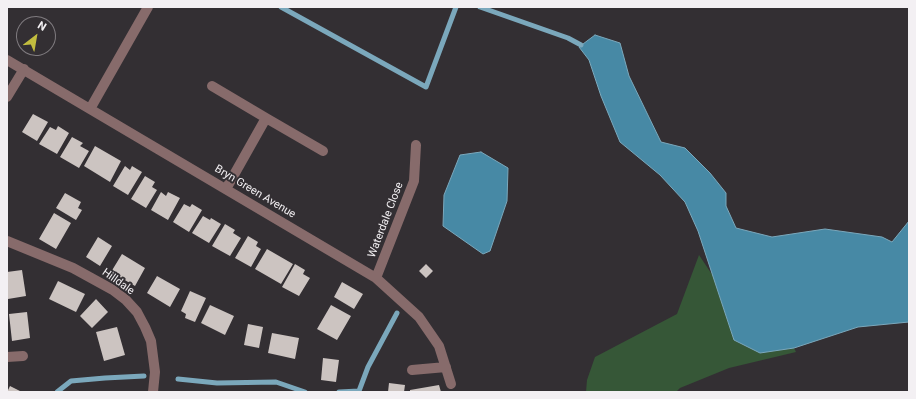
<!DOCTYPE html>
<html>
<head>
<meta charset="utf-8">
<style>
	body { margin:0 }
	#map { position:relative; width:916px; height:399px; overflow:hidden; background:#332f33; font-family:Roboto,sans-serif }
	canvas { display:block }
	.frame { position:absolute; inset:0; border:8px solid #f3f0f3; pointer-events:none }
	.north { position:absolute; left:16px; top:16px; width:40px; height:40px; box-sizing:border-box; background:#332f33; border:1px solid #807c80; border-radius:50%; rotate:31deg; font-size:11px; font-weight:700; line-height:16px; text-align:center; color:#f3f0f3 }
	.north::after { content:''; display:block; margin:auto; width:14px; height:18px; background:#c2bd3f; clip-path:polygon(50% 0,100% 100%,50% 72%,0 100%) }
</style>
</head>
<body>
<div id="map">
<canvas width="916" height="399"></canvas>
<div class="frame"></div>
<div class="north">N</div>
</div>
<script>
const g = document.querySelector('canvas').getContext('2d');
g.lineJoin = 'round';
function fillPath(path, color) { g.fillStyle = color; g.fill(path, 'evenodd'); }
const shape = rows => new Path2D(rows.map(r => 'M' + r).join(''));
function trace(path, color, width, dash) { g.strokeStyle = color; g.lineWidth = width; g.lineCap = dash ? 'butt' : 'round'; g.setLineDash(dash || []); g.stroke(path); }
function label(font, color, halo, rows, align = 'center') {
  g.font = font + ' Roboto,sans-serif'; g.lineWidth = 4; g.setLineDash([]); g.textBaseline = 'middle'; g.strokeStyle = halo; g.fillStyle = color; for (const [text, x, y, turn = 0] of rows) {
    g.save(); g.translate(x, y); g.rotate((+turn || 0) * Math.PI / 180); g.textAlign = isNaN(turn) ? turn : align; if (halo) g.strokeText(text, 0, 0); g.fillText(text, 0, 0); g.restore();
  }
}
const green = shape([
	[699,255,713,276,734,340,760,353,794,348,796,352,729,368,680,388,676,392,586,392,587,380,595,357,677,314]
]);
const water = shape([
	[595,35,620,43,629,76,661,142,685,148,710,173,726,193,726,206,736,228,772,237,825,229,882,237,892,242,909,221,909,322,858,327,794,348,760,353,734,340,698,231,685,202,660,175,620,142,601,96,589,60,579,47,595,35],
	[481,152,508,168,507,201,490,251,483,254,443,226,444,195,460,155,481,152]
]);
const stream = shape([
	[281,7,426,87,456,7],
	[480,7,568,38,581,45],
	[178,379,217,383,276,382,305,392],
	[57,392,71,381,105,378,144,376],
	[339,392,359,391,368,367,397,313]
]);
const building = shape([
	[33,114,48,122,37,141,22,132],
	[58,126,69,133,57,154,39,144,50,127,56,130],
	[72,137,83,143,80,146,89,151,79,168,60,157],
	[95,146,121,161,110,182,84,166],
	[125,166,130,170,132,166,142,172,128,195,113,186],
	[145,176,155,182,152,187,157,190,146,208,131,199],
	[161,192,166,196,168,192,180,198,168,220,151,210],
	[65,193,81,202,78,208,82,210,76,220,56,208],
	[184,204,190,207,192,204,202,210,189,232,173,222],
	[54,213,71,223,56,249,39,239],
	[203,216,210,220,211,218,221,224,209,243,192,233],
	[225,224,235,230,233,233,241,238,230,256,212,246],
	[248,236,258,242,256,246,261,249,251,267,235,258],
	[98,237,112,246,100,266,86,257],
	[267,249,293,264,281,284,255,269],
	[122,254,145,268,135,286,111,272],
	[295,264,305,270,303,274,310,278,299,296,282,287],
	[426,264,433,271,426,278,419,271],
	[22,270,26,296,8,299,7,272],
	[157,276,180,289,170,307,147,293],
	[58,281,85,294,76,312,49,299],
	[342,282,363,294,354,309,334,297],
	[190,291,206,298,195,322,185,318,186,314,181,311],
	[96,299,108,312,92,328,80,316],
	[210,305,234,316,225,335,201,323],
	[331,305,351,316,337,340,317,329],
	[27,312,30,338,12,341,9,314],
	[248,324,263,327,259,348,244,345],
	[117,327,125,355,104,361,96,332],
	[272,333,299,338,295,359,268,353],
	[323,358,339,360,336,382,321,380],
	[389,383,405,385,404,392,388,392],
	[439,385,441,392,410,392,410,390],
	[10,386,22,392,7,392]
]);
const minor = shape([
	[7,60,376,278,419,317,439,346,451,384],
	[212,86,266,118],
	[7,97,24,69],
	[90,109,148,7],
	[226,189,266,118,323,151],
	[7,241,73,268,113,290,126,300,137,312,145,327,151,341,155,372,153,392],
	[376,278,414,181,416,145],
	[7,357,23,356],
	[412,370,446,367]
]);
const streetNames = [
	["Bryn Green Avenue",255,192,31],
	["Waterdale Close",386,220,-69],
	["Hilldale",118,282,35]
];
fillPath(green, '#365737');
fillPath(water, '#4789a5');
trace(water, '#7ba8bc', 1);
trace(stream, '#7ba8bc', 5);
fillPath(building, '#ccc4c1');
trace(minor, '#876b6b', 10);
label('11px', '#f3f0f3', '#332f33', streetNames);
</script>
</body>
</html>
